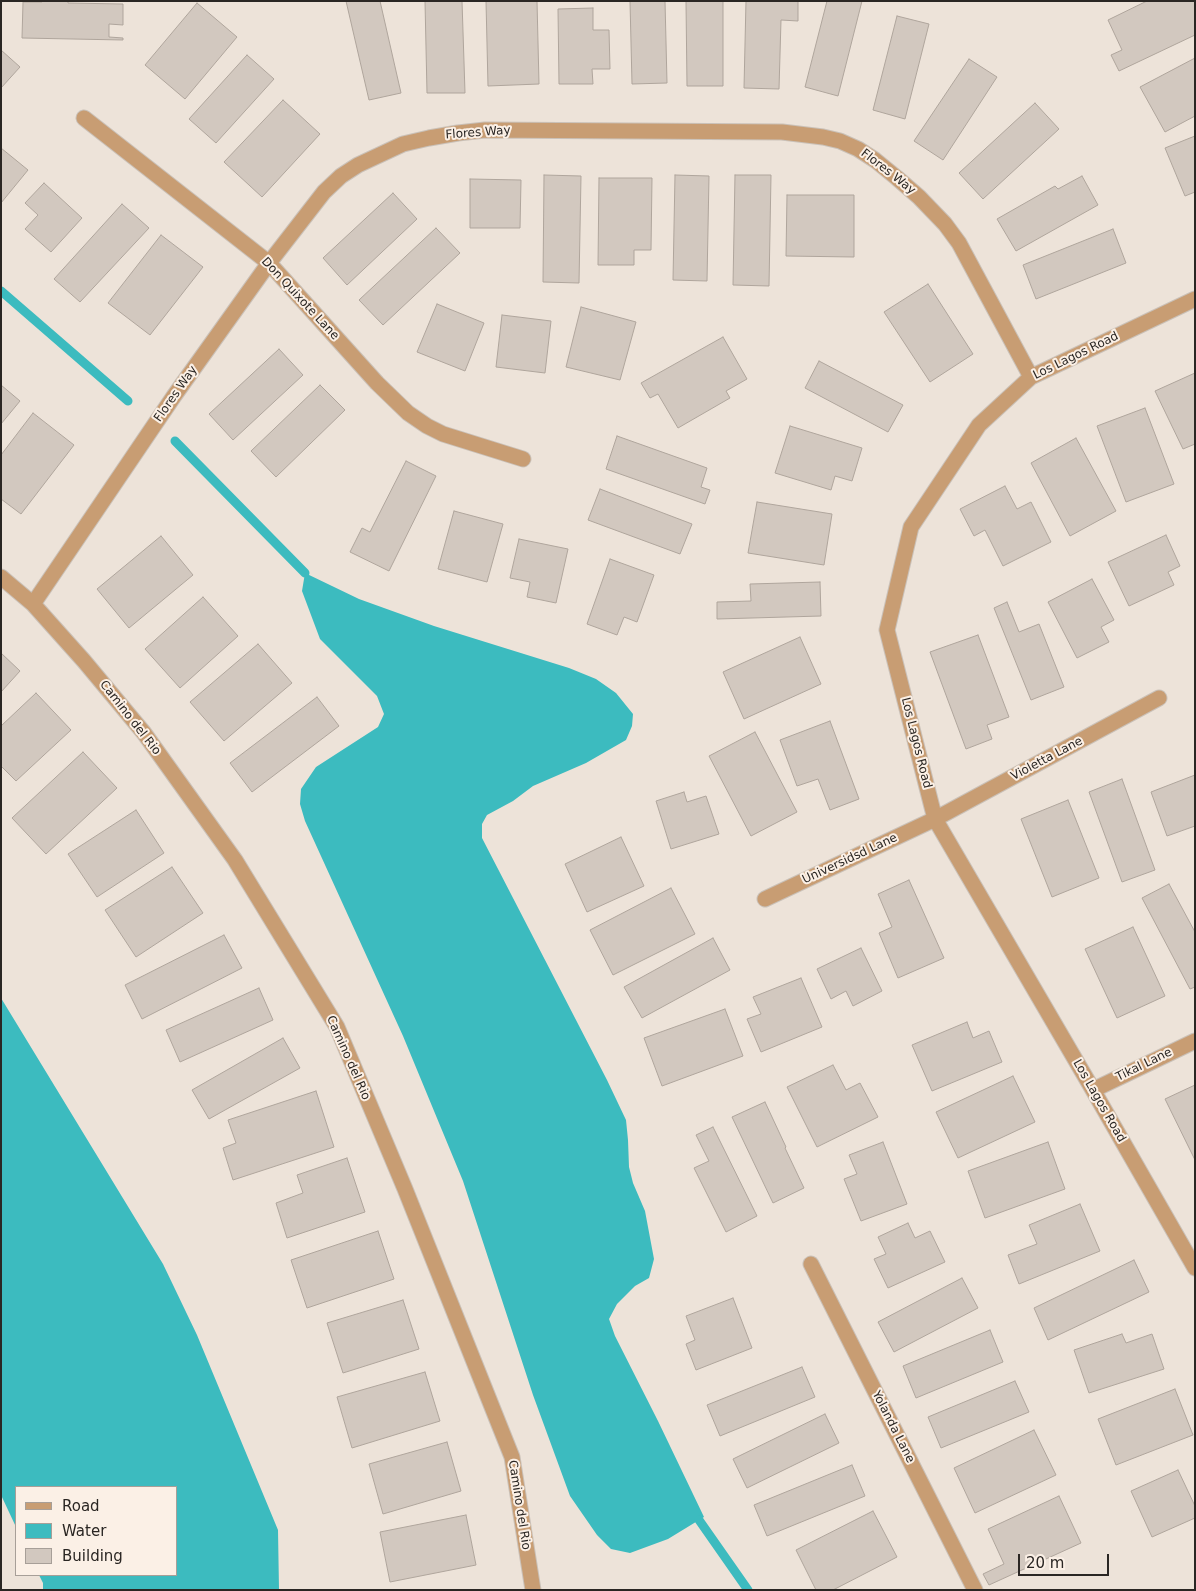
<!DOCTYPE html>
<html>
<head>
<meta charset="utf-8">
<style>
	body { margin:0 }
	#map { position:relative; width:1196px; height:1591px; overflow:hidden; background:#ede3d9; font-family:"DejaVu Sans",sans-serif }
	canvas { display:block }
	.frame { position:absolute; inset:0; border:2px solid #2a2623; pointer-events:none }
	.legend { position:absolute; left:15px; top:1486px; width:162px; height:90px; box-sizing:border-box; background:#fbf0e6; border:1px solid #a79f98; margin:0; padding:6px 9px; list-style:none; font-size:15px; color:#2a2623 }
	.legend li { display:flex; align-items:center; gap:10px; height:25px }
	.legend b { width:25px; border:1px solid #a79f98 }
	.scale { position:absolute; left:1018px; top:1554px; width:91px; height:22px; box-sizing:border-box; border:2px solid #2a2623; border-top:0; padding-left:6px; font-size:15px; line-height:18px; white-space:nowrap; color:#2a2623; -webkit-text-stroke:4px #fbf0e6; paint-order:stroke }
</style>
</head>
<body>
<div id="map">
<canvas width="1196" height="1591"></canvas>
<div class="frame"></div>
<ul class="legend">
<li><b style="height:6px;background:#c89d73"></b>Road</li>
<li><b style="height:14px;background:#3cbbbf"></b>Water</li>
<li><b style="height:14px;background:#d2c8bf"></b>Building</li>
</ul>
<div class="scale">20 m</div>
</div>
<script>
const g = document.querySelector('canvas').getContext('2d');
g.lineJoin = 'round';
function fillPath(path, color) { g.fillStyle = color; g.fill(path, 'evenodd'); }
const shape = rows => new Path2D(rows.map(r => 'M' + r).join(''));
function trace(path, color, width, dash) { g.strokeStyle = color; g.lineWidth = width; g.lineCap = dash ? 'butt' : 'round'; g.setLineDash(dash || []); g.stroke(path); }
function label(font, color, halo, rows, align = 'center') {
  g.font = font + ' "DejaVu Sans",sans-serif'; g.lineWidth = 4; g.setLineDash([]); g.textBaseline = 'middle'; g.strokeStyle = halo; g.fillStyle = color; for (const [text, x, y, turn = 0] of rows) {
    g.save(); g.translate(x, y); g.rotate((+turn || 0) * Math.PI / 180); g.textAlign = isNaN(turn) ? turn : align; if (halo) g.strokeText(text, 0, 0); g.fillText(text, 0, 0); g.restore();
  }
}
const water = shape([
	[305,573,359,599,434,626,569,668,596,679,616,693,633,714,632,726,626,740,586,763,533,786,513,801,487,815,482,824,482,838,607,1080,626,1120,628,1140,629,1167,633,1183,645,1211,654,1259,649,1278,635,1286,617,1304,609,1319,615,1336,658,1421,704,1517,668,1539,630,1553,611,1549,597,1535,570,1496,533,1395,463,1181,403,1036,305,821,300,804,301,789,316,767,378,727,384,714,377,696,320,639,302,591],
	[1,998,163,1264,197,1335,278,1530,279,1590,43,1590,43,1583,39,1575,176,1575,176,1487,16,1487,16,1527,1,1495]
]);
const stream = shape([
	[1,291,128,401],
	[175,441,305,573],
	[699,1520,748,1590]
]);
const building = shape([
	[42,1,68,1,68,3,123,4,123,25,109,24,109,37,123,38,123,40,22,38,23,2,42,2,42,1],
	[346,1,380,1,401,93,369,100,346,1],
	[425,1,462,1,465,93,427,93,425,1],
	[486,1,537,1,539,84,488,86,486,1],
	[630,1,665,1,667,83,632,84,630,1],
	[686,1,723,1,723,86,687,86,686,1],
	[746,1,798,1,798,21,781,20,779,89,744,88,746,1],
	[827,1,862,1,838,96,805,87,827,1],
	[1147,1,1195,1,1195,35,1119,71,1111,55,1122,50,1108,20,1147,1],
	[197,3,237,37,185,99,145,65,197,3],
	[593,8,593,30,609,30,610,69,592,69,593,84,559,84,558,9,593,8],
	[897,16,929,24,905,119,873,110,897,16],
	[1,50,20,67,1,88,1,50],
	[247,55,274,79,216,143,189,119,247,55],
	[1195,58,1195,116,1165,132,1140,87,1195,58],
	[969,59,997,77,943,160,914,141,969,59],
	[283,100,320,134,262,197,224,162,283,100],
	[1035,103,1059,129,983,199,959,173,1035,103],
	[1195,136,1195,192,1185,196,1165,148,1195,136],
	[1,148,28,170,1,203,1,148],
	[544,175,581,176,579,283,543,282,544,175],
	[675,175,709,176,707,281,673,280,675,175],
	[735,175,771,175,769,286,733,285,735,175],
	[1082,176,1098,205,1016,251,997,219,1055,186,1058,189,1082,176],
	[599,178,652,178,651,250,634,250,634,265,598,265,599,178],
	[470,179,521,180,520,228,470,228,470,179],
	[44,183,82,218,51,252,25,229,38,215,25,203,44,183],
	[393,193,417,219,347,285,323,258,393,193],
	[787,195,854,195,854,257,786,256,787,195],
	[122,204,149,228,80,302,54,279,122,204],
	[436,228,460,253,383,325,359,300,436,228],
	[1113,229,1126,263,1036,299,1023,265,1113,229],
	[161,235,203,267,150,335,108,303,161,235],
	[928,284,973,354,930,382,884,312,928,284],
	[437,304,484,323,465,371,417,352,437,304],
	[581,307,636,322,620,380,566,367,581,307],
	[502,315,551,321,545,373,496,367,502,315],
	[723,337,747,379,726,391,730,398,678,428,658,394,650,398,641,383,723,337],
	[279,349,303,375,233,440,209,414,279,349],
	[819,361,903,405,888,432,805,388,819,361],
	[1195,373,1195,444,1183,449,1155,391,1195,373],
	[1,385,20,401,1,424,1,385],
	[320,385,345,410,276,477,251,451,320,385],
	[1145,408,1174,484,1126,502,1097,426,1145,408],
	[33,413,74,445,21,514,1,499,1,455,33,413],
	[790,426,862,448,852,481,835,476,831,490,775,473,790,426],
	[617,436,707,468,701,487,710,490,705,504,606,469,617,436],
	[1076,438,1116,511,1070,536,1031,463,1076,438],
	[406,461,436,476,389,571,350,552,362,528,370,532,406,461],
	[1005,486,1017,509,1031,502,1051,542,1003,566,985,530,974,536,960,509,1005,486],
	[600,489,692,524,680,554,588,520,600,489],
	[757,502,832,514,824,565,748,553,757,502],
	[454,511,503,524,487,582,438,569,454,511],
	[1166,535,1180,566,1168,572,1174,585,1129,606,1108,562,1166,535],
	[161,536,193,575,129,628,97,589,161,536],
	[519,539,568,549,556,603,527,597,530,582,510,578,519,539],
	[610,559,654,575,637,622,624,617,617,635,587,624,610,559],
	[1092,579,1114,620,1101,627,1109,642,1077,658,1048,602,1092,579],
	[820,582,821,616,717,619,717,602,751,601,750,584,820,582],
	[203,597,238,636,180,688,145,649,203,597],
	[1007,602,1019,632,1039,624,1064,687,1031,700,994,608,1007,602],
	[978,635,1009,717,987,725,992,739,966,749,930,652,978,635],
	[800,637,821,684,744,719,723,672,800,637],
	[258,644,292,683,224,741,190,702,258,644],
	[1,653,20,671,1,692,1,653],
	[36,693,71,730,16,781,1,766,1,726,36,693],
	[317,697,339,726,252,792,230,763,317,697],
	[830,721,859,799,830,810,818,779,797,786,780,740,830,721],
	[755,732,797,812,751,836,709,756,755,732],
	[83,752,117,788,46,854,12,818,83,752],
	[1195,775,1195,826,1167,836,1151,792,1195,775],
	[1122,779,1155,870,1122,882,1089,792,1122,779],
	[684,792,687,802,706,796,719,834,671,849,656,801,684,792],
	[1068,800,1099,878,1052,897,1021,819,1068,800],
	[136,810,164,853,97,897,68,854,136,810],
	[621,837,644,886,587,912,565,864,621,837],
	[172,867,203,913,136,957,105,910,172,867],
	[909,880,944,958,898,978,879,933,892,927,878,894,909,880],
	[1169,884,1195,932,1195,987,1190,989,1142,898,1169,884],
	[671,888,695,934,613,975,590,930,671,888],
	[1133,927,1165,996,1117,1018,1085,949,1133,927],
	[224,935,242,968,142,1019,125,985,224,935],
	[713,938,730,970,642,1018,624,987,713,938],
	[861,948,882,991,853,1006,846,991,831,999,817,969,861,948],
	[801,978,822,1027,761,1052,747,1019,761,1014,753,997,801,978],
	[259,988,273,1020,180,1062,166,1030,259,988],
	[725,1009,743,1056,662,1086,644,1038,725,1009],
	[967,1022,973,1038,989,1031,1002,1062,932,1091,912,1045,967,1022],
	[283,1038,300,1068,209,1119,192,1090,283,1038],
	[833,1065,846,1090,860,1083,878,1117,817,1147,787,1087,833,1065],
	[1013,1076,1035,1122,958,1158,936,1112,1013,1076],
	[1195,1085,1195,1160,1165,1099,1195,1085],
	[316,1091,334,1147,233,1180,223,1148,236,1143,228,1120,316,1091],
	[765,1102,786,1147,785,1148,804,1188,773,1203,732,1117,765,1102],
	[713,1127,757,1216,726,1232,694,1168,709,1161,696,1135,713,1127],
	[883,1142,907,1204,861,1221,844,1179,857,1174,849,1155,883,1142],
	[1048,1142,1065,1189,985,1218,968,1171,1048,1142],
	[347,1158,365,1212,287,1238,276,1203,303,1193,297,1175,347,1158],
	[1080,1204,1100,1251,1019,1284,1008,1255,1037,1244,1029,1225,1080,1204],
	[908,1223,915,1238,930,1231,945,1262,888,1288,874,1259,886,1254,878,1237,908,1223],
	[378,1231,394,1279,307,1308,291,1260,378,1231],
	[1134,1260,1149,1292,1048,1340,1034,1308,1134,1260],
	[962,1278,978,1308,894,1352,878,1322,962,1278],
	[733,1298,752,1348,696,1370,686,1344,695,1340,686,1316,733,1298],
	[403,1300,419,1349,343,1373,327,1323,403,1300],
	[990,1330,1003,1362,916,1398,903,1366,990,1330],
	[1122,1334,1126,1343,1152,1334,1164,1369,1089,1393,1074,1350,1122,1334],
	[802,1367,815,1397,720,1436,707,1405,802,1367],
	[425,1372,440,1421,352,1448,337,1397,425,1372],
	[1015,1381,1029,1412,941,1448,928,1417,1015,1381],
	[1175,1389,1193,1435,1116,1465,1098,1419,1175,1389],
	[825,1414,839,1443,747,1488,733,1459,825,1414],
	[1034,1430,1056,1475,975,1513,954,1468,1034,1430],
	[447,1442,461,1491,383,1514,369,1464,447,1442],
	[852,1465,865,1496,767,1536,754,1505,852,1465],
	[1178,1470,1195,1506,1195,1518,1152,1537,1131,1491,1178,1470],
	[1059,1496,1081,1543,989,1585,983,1574,1004,1564,988,1529,1059,1496],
	[873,1511,897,1557,833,1590,816,1590,796,1550,873,1511],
	[466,1515,476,1565,390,1582,380,1532,466,1515]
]);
const minor = shape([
	[84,118,269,263,377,383,408,413,427,426,443,434,523,459],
	[1195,299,1031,377,979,425,911,527,887,630,935,819,1093,1090,1195,1268],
	[1,577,33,604,84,661,144,733,235,860,337,1027,405,1189,512,1457,533,1590],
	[33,604,174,396,269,263,324,192,341,176,358,165,403,144,429,138,458,133,485,130,782,132,823,137,840,141,858,149,875,160,897,178,919,197,945,224,959,243,1031,377],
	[765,899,935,819,1159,698],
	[1093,1090,1195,1041],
	[811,1264,975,1590]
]);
const streetNames = [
	["Flores Way",478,133,-4],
	["Flores Way",888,172,38],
	["Don Quixote Lane",300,299,47],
	["Los Lagos Road",1076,356,-26],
	["Flores Way",176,394,-55],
	["Camino del Rio",130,718,52],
	["Los Lagos Road",916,743,76],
	["Violetta Lane",1047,759,-28],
	["Universidsd Lane",850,859,-25],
	["Camino del Rio",348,1058,66],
	["Tikal Lane",1144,1065,-26],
	["Los Lagos Road",1099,1101,60],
	["Yolanda Lane",893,1427,63],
	["Camino del Rio",519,1505,81]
];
fillPath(water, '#3cbbbf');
trace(stream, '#3cbbbf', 9);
fillPath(building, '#d2c8bf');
trace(building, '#afa59c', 1);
trace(minor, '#cac1b8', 17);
trace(minor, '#c89d73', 15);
label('12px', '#2a2623', '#fbf0e6', streetNames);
</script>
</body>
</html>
